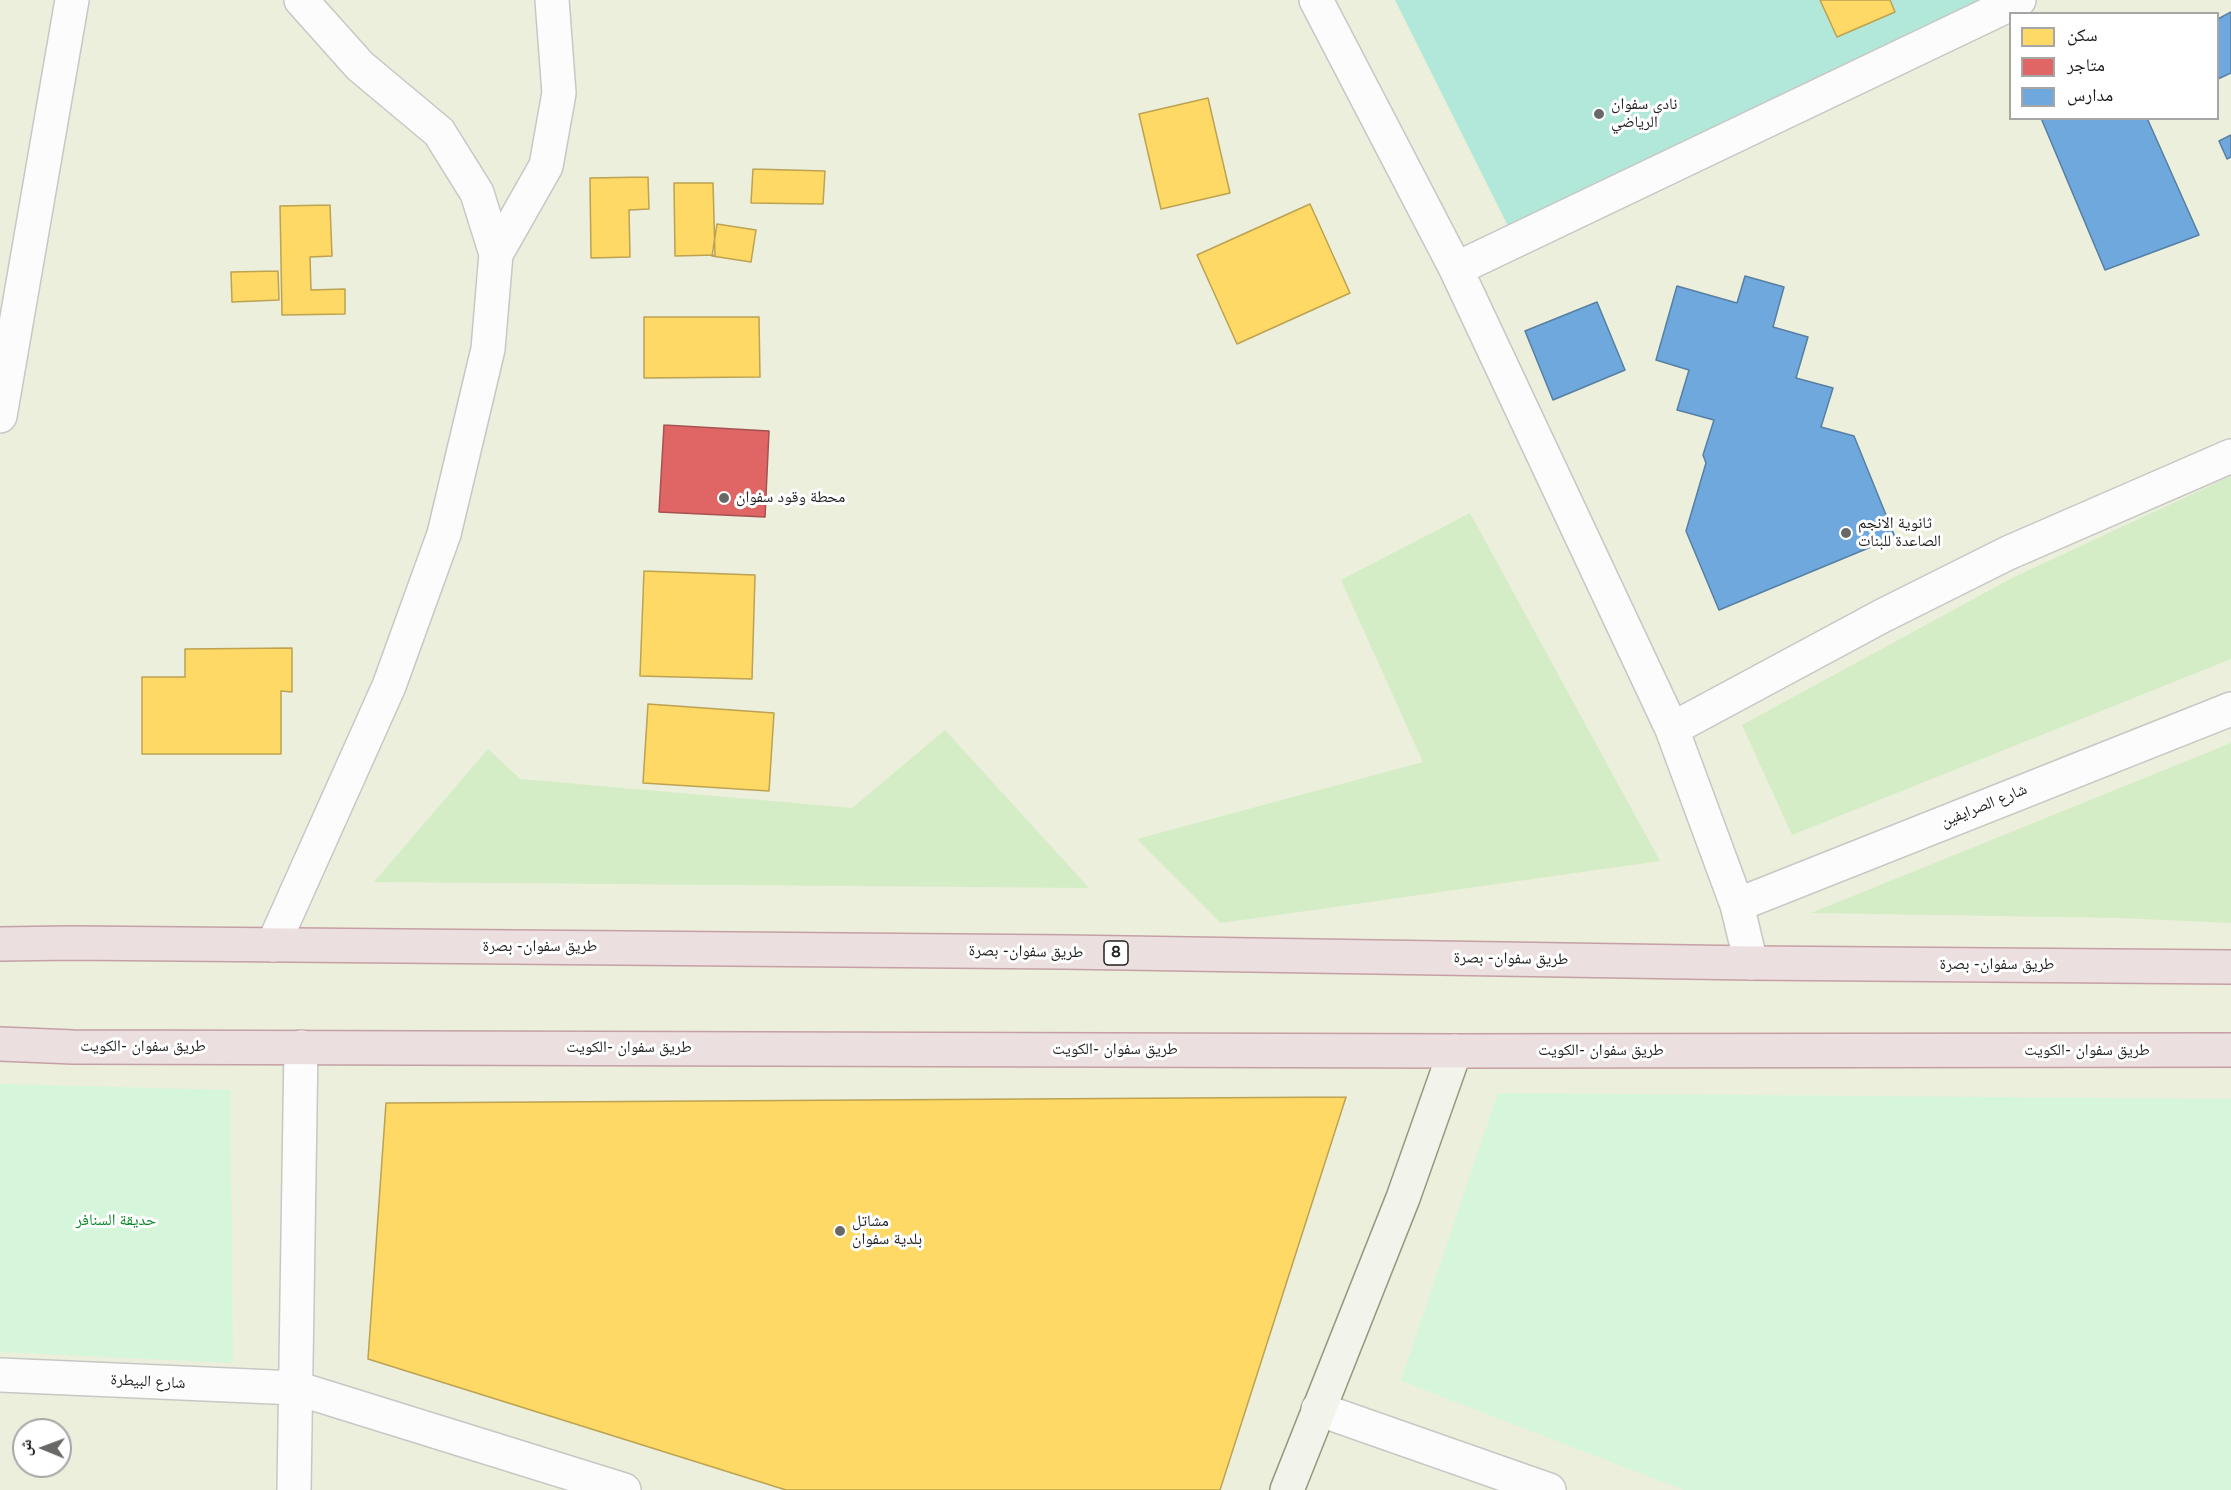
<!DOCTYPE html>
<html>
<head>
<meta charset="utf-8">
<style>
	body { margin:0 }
	#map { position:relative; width:2231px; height:1490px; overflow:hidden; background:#eeeee9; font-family:"Varela Round","Noto Naskh Arabic",sans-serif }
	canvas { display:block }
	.legend { position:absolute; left:2009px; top:12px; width:210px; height:108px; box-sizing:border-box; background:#fff; border:2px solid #a6a6a6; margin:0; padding:8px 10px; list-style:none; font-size:18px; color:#202020 }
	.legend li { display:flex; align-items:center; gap:12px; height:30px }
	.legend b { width:30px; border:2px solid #a6a6a6 }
	.north { position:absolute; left:12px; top:1418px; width:60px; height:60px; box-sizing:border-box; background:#fff; border:2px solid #a6a6a6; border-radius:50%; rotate:271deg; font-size:16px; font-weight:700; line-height:24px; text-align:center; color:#202020 }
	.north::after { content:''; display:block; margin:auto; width:21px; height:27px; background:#686866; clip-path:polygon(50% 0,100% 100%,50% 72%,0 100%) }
</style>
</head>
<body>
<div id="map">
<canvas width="2231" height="1490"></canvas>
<ul class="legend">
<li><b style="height:16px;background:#ffd966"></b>سكن</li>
<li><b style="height:16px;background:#e06666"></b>متاجر</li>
<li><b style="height:16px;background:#6fa8dc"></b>مدارس</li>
</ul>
<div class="north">ش</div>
</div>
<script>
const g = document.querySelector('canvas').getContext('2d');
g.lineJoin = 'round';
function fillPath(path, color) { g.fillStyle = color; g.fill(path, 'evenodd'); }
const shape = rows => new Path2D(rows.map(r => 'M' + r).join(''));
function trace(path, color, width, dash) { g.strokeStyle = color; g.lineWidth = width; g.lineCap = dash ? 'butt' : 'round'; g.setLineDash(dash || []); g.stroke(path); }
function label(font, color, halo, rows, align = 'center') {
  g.font = font + ' "Varela Round","Noto Naskh Arabic",sans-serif'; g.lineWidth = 6; g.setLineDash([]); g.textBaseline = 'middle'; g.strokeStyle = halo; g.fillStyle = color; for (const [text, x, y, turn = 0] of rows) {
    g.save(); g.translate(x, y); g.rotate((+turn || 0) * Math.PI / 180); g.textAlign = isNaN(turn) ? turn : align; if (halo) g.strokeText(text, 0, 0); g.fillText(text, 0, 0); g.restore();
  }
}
const farmland = shape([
	[0,0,2231,0,2231,1490,0,1490],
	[2010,14,2218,14,2218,118,2010,118],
	[24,1430,60,1430,60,1466,24,1466]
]);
const grass = shape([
	[2231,476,2231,659,1792,835,1742,725,2012,578],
	[1470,513,1660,861,1221,923,1137,839,1423,762,1341,580],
	[945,730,1089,888,374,882,488,749,520,779,852,808],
	[2231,743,2231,923,2120,918,1811,913]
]);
const park = shape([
	[0,1084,230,1090,233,1363,0,1352],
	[1498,1093,2231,1099,2231,1490,1684,1490,1401,1381]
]);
const pitch = shape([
	[1395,0,1985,0,1509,228]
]);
const homes = shape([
	[1820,0,1890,0,1895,12,1837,37,1820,0],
	[1208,98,1230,193,1161,209,1139,114,1208,98],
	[753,169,825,171,823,204,751,203,753,169],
	[648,177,649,209,629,210,630,257,591,258,590,178,648,177],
	[674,183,713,183,715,255,675,256,674,183],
	[1310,204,1350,293,1237,344,1197,255,1310,204],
	[330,205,332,256,310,257,311,290,345,289,345,314,282,315,280,206,330,205],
	[717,224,756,230,751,262,712,256,717,224],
	[278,271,279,300,232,302,231,272,278,271],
	[644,317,759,317,760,377,644,378,644,317],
	[644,571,755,575,752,679,640,676,644,571],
	[292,648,292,692,281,691,281,754,142,754,142,677,185,677,185,649,292,648],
	[648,704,774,713,769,791,643,783,648,704],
	[1346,1097,1220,1490,786,1490,368,1359,386,1103,1346,1097]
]);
const shops = shape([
	[664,425,769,431,765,517,659,512,664,425]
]);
const schools = shape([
	[2231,12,2231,73,2218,79,2218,19,2231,12],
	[2041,118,2147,118,2199,235,2105,270,2041,118],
	[2231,135,2231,157,2227,159,2219,141,2231,135],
	[1745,276,1784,287,1773,327,1808,337,1796,378,1833,388,1821,427,1854,436,1895,537,1719,610,1686,531,1706,463,1703,455,1714,420,1677,410,1689,370,1656,360,1677,286,1737,303,1745,276],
	[1597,302,1625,370,1553,400,1525,331,1597,302]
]);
const street = shape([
	[1316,0,1456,269,1672,729,1737,905,1751,963],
	[496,254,546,166,559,93,552,0],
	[1456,269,2019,0],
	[0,416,72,0],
	[1672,729,1882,616,2008,553,2231,456],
	[1737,905,2231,709],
	[273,945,389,686,444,534,488,349,496,254,477,193,439,132,360,66,301,0],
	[0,1375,296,1388,624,1490],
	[1318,1409,1549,1490],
	[294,1490,301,1047]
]);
const secondary = shape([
	[1287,1490,1403,1198,1455,1051]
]);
const highway = shape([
	[0,944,71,943,1064,952,1751,963,2231,967],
	[0,1044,73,1047,1455,1051,2231,1050]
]);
const markers = [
	[1599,114,6,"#686866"],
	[724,498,6,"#686866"],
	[1846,533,6,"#686866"],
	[840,1231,6,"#686866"]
];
const shields = [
	[1116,953,24]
];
const shieldNames = [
	["8",1116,953]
];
const poiNames = [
	["نادي سفوان",1611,105],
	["الرياضي",1611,123],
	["محطة وقود سفوان",736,498],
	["ثانوية الانجم",1858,524],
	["الصاعدة للبنات",1858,542],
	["مشاتل",852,1222],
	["بلدية سفوان",852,1240]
];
const streetNames = [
	["شارع الصرايفين",1984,806,-22],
	["طريق سفوان- بصرة",540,947],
	["طريق سفوان- بصرة",1026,952,1],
	["طريق سفوان- بصرة",1511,959,1],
	["طريق سفوان- بصرة",1997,965],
	["طريق سفوان -الكويت",143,1047],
	["طريق سفوان -الكويت",629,1048],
	["طريق سفوان -الكويت",1115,1050],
	["طريق سفوان -الكويت",1601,1051],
	["طريق سفوان -الكويت",2087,1051],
	["شارع البيطرة",148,1382,3]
];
const parkNames = [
	["حديقة السنافر",116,1221]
];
fillPath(farmland, '#ebefdb');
fillPath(grass, '#d5edc6');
fillPath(park, '#d5f6db');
fillPath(pitch, '#b2e8d9');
fillPath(homes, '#ffd966');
trace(homes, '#bca251', 1.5);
fillPath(shops, '#e06666');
trace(shops, '#a65151', 1.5);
fillPath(schools, '#6fa8dc');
trace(schools, '#577fa4', 1.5);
trace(street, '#c7c7c5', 36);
trace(secondary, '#949a7f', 36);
trace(highway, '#c59fa4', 36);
trace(street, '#fcfcfc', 33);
trace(secondary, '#f2f4ec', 33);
trace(highway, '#ebe0df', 33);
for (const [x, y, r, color] of markers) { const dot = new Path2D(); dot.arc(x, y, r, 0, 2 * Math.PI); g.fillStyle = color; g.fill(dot); trace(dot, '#fff', 2); }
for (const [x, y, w] of shields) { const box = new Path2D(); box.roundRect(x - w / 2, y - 12, w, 24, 4.5); g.fillStyle = '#fff'; g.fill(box); trace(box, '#202020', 1.5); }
label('bold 15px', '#202020', null, shieldNames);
label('16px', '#202020', '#fff', poiNames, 'left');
label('16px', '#202020', '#fff', streetNames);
label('16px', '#068624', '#fff', parkNames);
</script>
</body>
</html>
